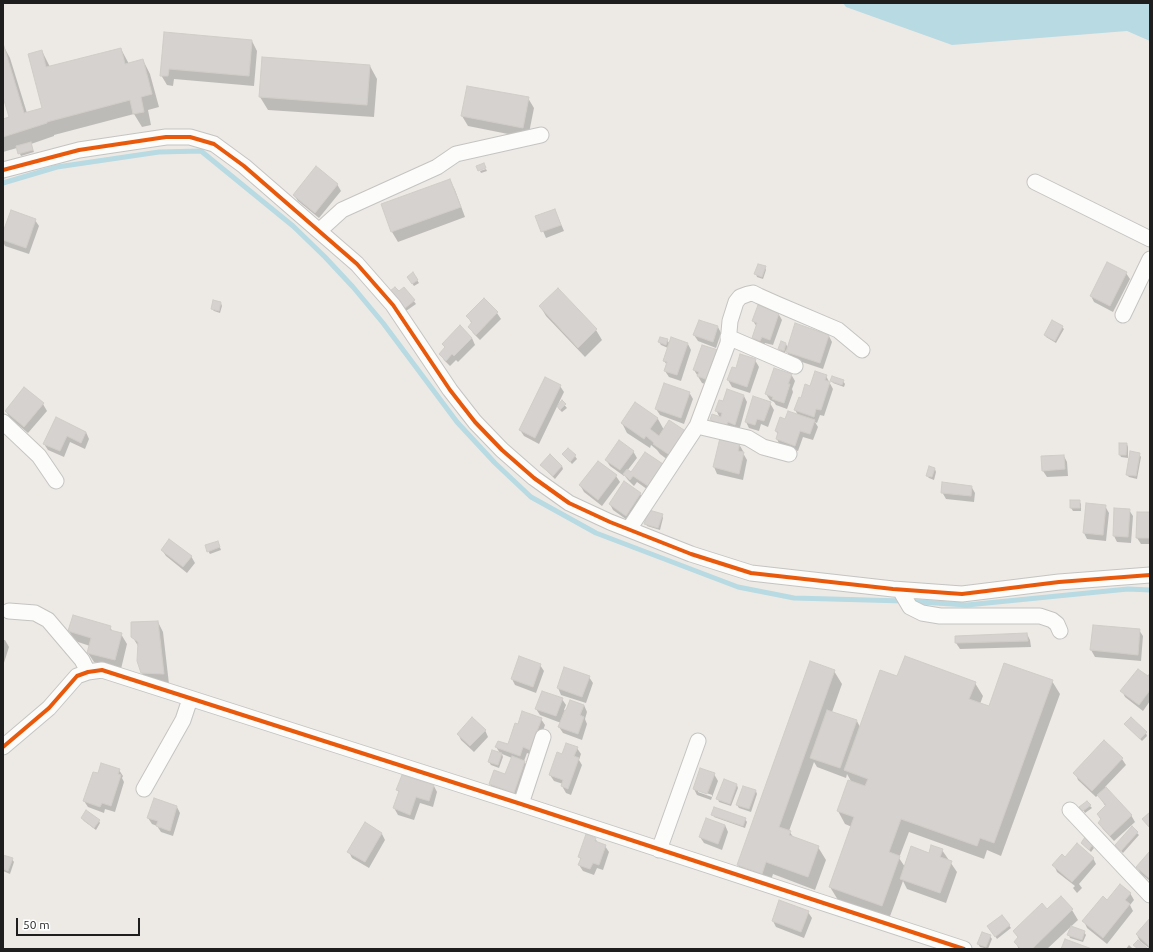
<!DOCTYPE html>
<html>
<head>
<meta charset="utf-8">
<style>
	body { margin:0 }
	#map { position:relative; width:1153px; height:952px; overflow:hidden; background:#edeae6; font-family:Ubuntu,sans-serif }
	canvas { display:block }
	.frame { position:absolute; inset:0; border:4px solid #1e1e1e; pointer-events:none }
	.scale { position:absolute; left:16px; top:918px; width:124px; height:18px; box-sizing:border-box; border:2px solid #1e1e1e; border-top:0; padding-left:5px; font-size:12px; line-height:14px; white-space:nowrap; color:#1e1e1e; -webkit-text-stroke:3px #fff; paint-order:stroke }
</style>
</head>
<body>
<div id="map">
<canvas width="1153" height="952"></canvas>
<div class="frame"></div>
<div class="scale">50 m</div>
</div>
<script>
const g = document.querySelector('canvas').getContext('2d');
g.lineJoin = 'round';
function fillPath(path, color) { g.fillStyle = color; g.fill(path, 'evenodd'); }
const shape = rows => new Path2D(rows.map(r => 'M' + r).join(''));
function trace(path, color, width, dash) { g.strokeStyle = color; g.lineWidth = width; g.lineCap = dash ? 'butt' : 'round'; g.setLineDash(dash || []); g.stroke(path); }
const water = shape([
	[843,3,1150,3,1150,41,1127,31,952,45,846,7]
]);
const shadow = shape([
	[165,33,252,41,257,51,254,86,174,79,173,86,167,85,161,75],
	[3,45,10,58,27,113,43,109,42,51,50,67,121,49,129,64,143,60,150,74,159,107,148,110,151,125,142,127,134,114,54,135,54,136,31,144,34,152,21,156,17,148,3,152,3,120,10,118,3,94],
	[370,66,377,79,374,117,268,110,260,97],
	[468,87,528,98,534,108,528,138,468,126,462,116],
	[486,169,487,171,481,173,480,171],
	[450,180,455,190,465,217,398,242,392,232,382,205],
	[337,184,341,191,319,218,298,201,294,195],
	[555,210,564,231,546,238,537,217],
	[35,220,39,226,29,254,5,246,3,242,3,235],
	[765,267,766,270,763,279,757,277,756,274],
	[1126,273,1130,279,1113,312,1094,302,1091,296],
	[413,274,419,283,414,286,408,277],
	[404,288,416,304,406,311,393,294,398,293],
	[558,289,596,330,602,340,585,357,546,316,540,306],
	[221,303,222,306,220,313,214,311,212,309],
	[497,313,501,319,480,340,473,333,469,327,472,324,467,316],
	[778,313,782,320,773,345,765,343,764,347,757,344,753,338,757,327,753,321],
	[718,327,721,333,716,348,698,341,694,335],
	[1062,327,1064,329,1056,343,1046,337,1045,335],
	[829,336,832,342,823,369,790,358,786,350,785,353,781,352,780,349,786,344,788,348],
	[472,338,475,345,458,362,456,360,450,366,444,360,440,354,446,348,443,344],
	[667,340,670,344,688,344,691,350,681,381,669,377,665,371,667,365,664,361,668,348,661,345,659,342],
	[702,346,711,386,702,383,694,370],
	[755,360,759,367,750,393,732,387,728,380,736,369],
	[791,374,795,381,792,389,793,392,787,409,776,405,774,402,770,400,766,394],
	[826,376,833,389,824,416,820,415,817,423,815,422,818,427,813,440,803,437,798,451,780,446,777,439,778,435,776,431,786,420,798,415,795,410,811,387],
	[831,380,843,381,845,384,844,387,833,383],
	[560,386,564,392,539,444,524,436,520,430],
	[25,388,43,404,47,411,28,433,9,417,6,411],
	[727,390,744,396,747,402,739,431,714,427,711,420,720,418,716,410,723,402],
	[689,392,693,399,684,424,660,415,656,409],
	[562,402,567,408,562,412,559,409],
	[635,403,658,419,664,430,676,466,660,454,657,450,651,445,650,448,627,433,622,423],
	[770,403,774,410,768,427,761,424,759,431,749,428,746,422],
	[56,418,86,432,89,439,85,449,70,442,64,457,48,450,44,444],
	[739,444,743,451,743,453,747,460,743,480,717,474,714,467],
	[1127,444,1128,447,1128,458,1121,457,1120,455],
	[633,451,637,458,627,471,631,474,662,465,651,492,637,482,634,486,628,480,624,475,624,476,610,466,606,460],
	[1139,454,1141,457,1137,479,1129,477,1127,475],
	[564,455,575,456,577,459,572,464],
	[1064,456,1067,462,1068,476,1047,477,1043,471],
	[541,465,562,466,563,469,555,479],
	[935,469,936,472,934,480,929,478,927,476],
	[616,476,620,482,602,506,584,492,580,485],
	[624,483,640,494,644,500,630,522,613,510,610,504],
	[971,486,975,493,974,502,946,499,942,492],
	[1072,501,1079,501,1081,504,1081,511,1073,511,1071,508],
	[1105,506,1109,513,1106,541,1087,539,1084,533],
	[1115,509,1129,510,1133,516,1131,543,1117,542,1114,536],
	[1150,513,1150,544,1141,544,1137,538],
	[662,515,663,518,660,530,647,526,646,523],
	[219,545,221,550,210,554,208,551],
	[162,550,191,556,195,563,187,573,166,556],
	[158,622,163,632,169,684,148,683,142,673,138,646,132,636],
	[1094,626,1139,630,1143,636,1141,661,1095,657,1091,650],
	[110,627,113,632,121,634,127,644,121,669,94,662,88,653,90,646,75,641,69,631],
	[1027,634,1030,640,1031,647,960,649,956,643,956,637],
	[3,640,5,640,9,647,3,666],
	[540,665,544,671,536,693,515,685,512,679],
	[565,668,589,677,593,683,586,703,561,695,558,688],
	[834,671,842,684,832,712,857,721,860,727,898,677,975,683,983,696,980,704,989,708,1052,681,1060,694,1001,856,987,850,984,859,909,832,899,858,905,867,930,854,942,850,957,872,946,903,907,889,903,881,889,919,838,900,830,887,852,827,845,824,838,811,852,783,847,774,846,778,817,767,814,762,789,831,794,838,818,847,826,860,815,890,773,874,769,887,745,878,738,865],
	[1150,675,1150,701,1143,711,1125,697,1122,691,1148,677],
	[562,699,566,705,564,710,567,712,584,705,587,712,585,719,587,724,582,740,563,733,559,727,561,723,540,715,536,709],
	[541,719,545,725,534,756,527,753,524,761,528,768,517,798,493,790,490,784,506,775,512,758,502,754,503,757,499,768,491,765,489,762,500,753,496,747,508,746,519,725],
	[1125,724,1146,733,1147,736,1142,741],
	[485,730,488,737,474,752,461,740,458,734],
	[1104,742,1122,759,1126,765,1105,787,1131,815,1135,822,1114,841,1103,829,1099,823,1101,821,1098,814,1106,807,1098,795,1096,797,1078,780,1075,773],
	[577,748,581,754,579,760,582,765,571,795,566,793,562,786,563,784,554,781,550,775,563,755],
	[119,770,123,776,122,778,124,782,115,812,105,809,104,813,88,807,84,801,98,775],
	[714,774,718,781,711,800,697,795,694,789],
	[698,790,712,795,712,797,698,792],
	[737,785,738,788,731,806,719,802,718,799],
	[434,786,437,792,433,807,420,803,414,820,398,815,394,808,399,793,398,790],
	[744,787,756,791,757,794,751,812,739,808,737,805],
	[154,800,177,807,180,813,173,836,161,832,157,826,152,824,148,818],
	[1090,806,1092,808,1085,813,1081,807],
	[713,814,745,819,747,822,745,828,714,817],
	[82,818,99,821,100,823,96,830,84,821],
	[365,824,382,834,385,840,369,868,352,858,349,852],
	[725,825,728,832,722,850,704,843,700,837],
	[1132,828,1139,835,1123,853,1116,846],
	[595,838,598,843,605,846,609,852,603,870,597,868,594,875,583,871,579,865,581,860,579,857],
	[1086,838,1094,848,1091,852,1082,843],
	[1150,852,1150,881,1141,874,1137,867],
	[3,857,12,859,14,862,10,874,3,871],
	[1065,858,1093,858,1096,864,1079,884,1082,888,1077,893,1073,888,1075,886,1057,872,1054,865],
	[1130,893,1134,900,1130,905,1133,911,1107,944,1087,928,1084,921,1107,901],
	[1061,898,1072,910,1078,920,1047,949,1019,949,1015,942,1018,938,1014,931,1047,910],
	[808,912,812,918,804,938,776,927,773,921],
	[1002,916,1011,928,997,939,990,929],
	[1150,920,1150,949,1140,941,1137,935],
	[1084,932,1086,935,1083,942,1070,938,1069,935],
	[990,936,992,939,988,949,980,947,978,944],
	[1129,945,1133,949,1126,949]
]);
const stream = shape([
	[3,183,57,167,159,152,201,151,293,226,325,257,353,287,383,323,457,422,495,463,531,497,596,533,738,587,794,598,904,601,967,605,1128,589,1150,590]
]);
const building = shape([
	[164,32,252,40,249,76,169,69,168,76,160,76,164,32],
	[3,43,24,113,42,108,28,54,42,50,46,67,121,48,125,64,143,59,152,94,141,97,144,112,133,114,130,100,47,122,47,123,3,137,3,119,9,117,3,97,3,43],
	[262,57,370,65,367,105,259,97,262,57],
	[467,86,529,97,523,128,461,116,467,86],
	[31,142,33,150,18,154,16,146,31,142],
	[484,163,486,168,478,171,476,166,484,163],
	[316,166,338,184,315,213,293,195,316,166],
	[450,179,461,207,391,232,381,204,450,179],
	[555,209,561,225,541,232,535,216,555,209],
	[11,210,36,219,26,248,3,240,3,232,11,210],
	[1107,262,1127,272,1110,306,1090,296,1107,262],
	[758,264,766,266,762,277,754,274,758,264],
	[413,272,418,280,412,284,407,277,413,272],
	[395,287,399,291,404,287,415,300,404,309,390,291,395,287],
	[558,288,597,329,578,348,539,306,558,288],
	[484,298,498,312,476,335,468,327,472,322,466,316,484,298],
	[213,300,221,302,219,311,211,309,213,300],
	[758,305,779,313,770,340,762,337,760,341,752,338,757,323,752,321,758,305],
	[699,320,718,326,713,342,693,335,699,320],
	[1052,320,1063,326,1055,341,1044,335,1052,320],
	[795,323,829,335,820,363,786,352,795,323],
	[460,325,472,338,454,356,452,354,446,361,439,354,445,347,442,344,460,325],
	[660,337,668,339,666,345,658,342,660,337],
	[671,337,688,343,677,375,664,371,667,362,663,361,671,337],
	[781,341,786,343,784,351,778,349,781,341],
	[702,345,718,350,708,380,697,376,699,372,693,370,702,345],
	[740,354,756,359,747,387,727,380,732,367,736,368,740,354],
	[774,368,792,374,788,384,790,384,784,403,772,399,773,397,765,394,774,368],
	[815,371,827,375,825,380,830,382,821,410,816,409,814,417,794,410,799,397,801,398,805,384,810,386,815,371],
	[832,376,844,380,842,385,830,381,832,376],
	[545,377,561,385,535,438,519,430,545,377],
	[664,383,690,392,681,418,655,409,664,383],
	[24,387,44,403,24,427,5,411,24,387],
	[727,389,744,395,735,425,728,422,726,426,710,420,712,414,721,417,722,413,715,411,719,400,723,401,727,389],
	[753,396,771,402,764,421,757,419,755,425,745,422,753,396],
	[562,400,566,404,560,410,557,406,562,400],
	[635,402,658,418,650,429,659,436,669,420,687,432,671,456,653,444,654,443,646,436,644,439,621,423,635,402],
	[788,411,815,420,810,434,800,431,795,446,776,439,778,432,775,431,780,417,785,419,788,411],
	[56,417,86,432,81,443,67,436,60,451,43,444,56,417],
	[720,438,740,443,738,451,744,452,739,474,713,467,720,438],
	[619,440,634,451,620,470,605,460,619,440],
	[1119,443,1127,443,1126,455,1119,455,1119,443],
	[568,448,576,455,570,462,562,454,568,448],
	[1130,451,1140,453,1136,476,1126,475,1130,451],
	[645,452,663,464,648,486,633,476,630,480,623,474,627,469,631,472,645,452],
	[550,454,562,466,553,476,540,465,550,454],
	[1064,455,1065,469,1042,471,1041,456,1064,455],
	[598,461,617,475,598,500,579,485,598,461],
	[929,466,935,468,932,477,926,476,929,466],
	[624,481,641,493,626,516,609,504,624,481],
	[942,482,972,486,971,496,941,493,942,482],
	[1070,500,1080,500,1080,508,1070,508,1070,500],
	[1086,503,1106,505,1103,535,1083,533,1086,503],
	[1114,508,1130,509,1128,537,1113,536,1114,508],
	[649,510,663,514,658,528,644,524,649,510],
	[1137,512,1150,512,1150,538,1136,538,1137,512],
	[169,539,192,556,183,567,161,550,169,539],
	[218,541,220,547,207,552,205,545,218,541],
	[73,615,111,626,110,630,122,633,115,660,87,653,91,638,68,631,73,615],
	[158,621,164,674,141,673,137,661,138,642,131,637,131,622,158,621],
	[1093,625,1140,629,1138,655,1090,650,1093,625],
	[1027,633,1028,641,955,643,955,636,1027,633],
	[519,656,541,664,533,687,511,679,519,656],
	[905,656,976,682,969,699,989,706,1004,663,1053,680,994,843,980,838,977,846,901,819,889,852,900,856,882,906,829,887,854,817,837,811,848,780,865,786,868,779,844,770,880,670,897,676,905,656],
	[810,661,835,670,779,827,791,831,789,835,819,846,808,877,766,862,762,874,737,865,810,661],
	[564,667,590,676,582,697,557,688,564,667],
	[1138,669,1148,676,1150,673,1150,690,1139,705,1120,691,1138,669],
	[542,691,563,698,556,716,535,709,542,691],
	[570,700,584,705,580,715,584,717,578,734,558,727,565,710,566,710,570,700],
	[827,710,857,720,840,768,810,758,827,710],
	[522,711,542,718,530,750,523,747,520,756,495,747,498,741,508,744,515,723,518,724,522,711],
	[472,717,486,730,470,746,457,734,472,717],
	[1131,717,1147,732,1140,739,1124,724,1131,717],
	[1104,740,1123,758,1092,791,1073,773,1104,740],
	[566,743,578,747,574,756,579,758,568,789,561,786,563,780,549,775,557,752,562,754,566,743],
	[492,750,502,753,498,765,488,762,492,750],
	[512,756,525,761,514,793,489,784,494,770,505,774,512,756],
	[101,763,120,769,118,774,121,775,111,806,102,803,100,807,83,801,93,772,98,773,101,763],
	[700,768,715,773,707,794,693,789,700,768],
	[402,775,434,785,429,801,416,797,410,815,393,808,399,791,396,790,402,775],
	[724,779,737,784,730,804,716,799,724,779],
	[743,786,756,790,749,809,736,805,743,786],
	[1106,787,1132,815,1110,836,1098,823,1101,819,1097,814,1106,805,1097,795,1106,787],
	[154,798,177,806,170,831,156,826,158,821,147,818,154,798],
	[1087,801,1091,805,1083,811,1079,807,1087,801],
	[714,807,746,818,743,826,711,815,714,807],
	[86,810,100,820,94,828,81,818,86,810],
	[1150,812,1150,826,1149,827,1142,819,1150,812],
	[706,818,725,825,718,844,699,837,706,818],
	[365,822,382,833,365,862,347,852,365,822],
	[1132,826,1138,832,1121,851,1115,845,1132,826],
	[586,834,596,838,595,841,606,845,599,865,593,863,590,869,578,865,581,858,578,857,586,834],
	[1085,837,1093,844,1089,850,1081,843,1085,837],
	[1077,843,1094,858,1072,882,1052,865,1062,854,1065,857,1077,843],
	[931,845,943,849,940,857,952,861,940,893,900,879,911,846,929,853,931,845],
	[1150,851,1150,879,1136,867,1150,851],
	[3,855,13,858,8,871,3,869,3,855],
	[1120,884,1131,893,1125,900,1130,904,1103,938,1082,921,1103,896,1107,900,1120,884],
	[1061,896,1073,909,1032,949,1021,949,1014,942,1018,937,1013,931,1042,903,1047,909,1061,896],
	[779,900,809,911,801,932,772,921,779,900],
	[1002,915,1010,925,995,937,987,926,1002,915],
	[1150,918,1150,947,1136,934,1150,918],
	[1071,926,1085,931,1082,940,1067,935,1071,926],
	[982,932,991,935,986,947,977,944,982,932],
	[1065,939,1092,949,1061,949,1065,939],
	[1138,940,1147,948,1147,949,1138,949,1133,945,1138,940]
]);
const minor = shape([
	[3,170,79,150,166,137,190,137,214,144,244,166,357,264,393,305,450,390,475,422,502,450,534,478,569,503,610,522,691,554,751,573,893,589,962,594,1059,582,1150,575],
	[1035,182,1150,239],
	[319,231,342,210,437,167,456,154,541,135],
	[1123,315,1150,259],
	[728,337,795,366],
	[3,422,39,456,56,481],
	[697,426,748,438,763,447,789,454],
	[629,529,697,426,728,343,730,321,736,302,740,297,748,294,753,293,759,296,777,304,838,330,862,350],
	[900,590,910,607,922,613,940,616,1040,616,1052,620,1057,624,1060,631],
	[9,611,35,613,48,620,82,660,88,672],
	[3,747,49,708,77,676,88,672,102,670,521,804,964,949],
	[144,789,183,720,190,699],
	[521,804,543,737],
	[1070,810,1150,895],
	[659,850,698,741]
]);
const cycleway = shape([
	[3,170,79,150,166,137,190,137,214,144,244,166,357,264,393,305,450,390,475,422,502,450,534,478,569,503,610,522,691,554,751,573,893,589,962,594,1059,582,1150,575],
	[3,747,49,708,77,676,88,672,102,670,521,804,964,949]
]);
fillPath(water, '#b8dae2');
fillPath(shadow, '#0003');
trace(stream, '#b8dae2', 5);
fillPath(building, '#d5d2cf');
trace(building, '#d0ccc7', 1);
trace(minor, '#c5c4c2', 17);
trace(minor, '#fcfcfb', 15);
trace(cycleway, '#e8590c', 4);
</script>
</body>
</html>
